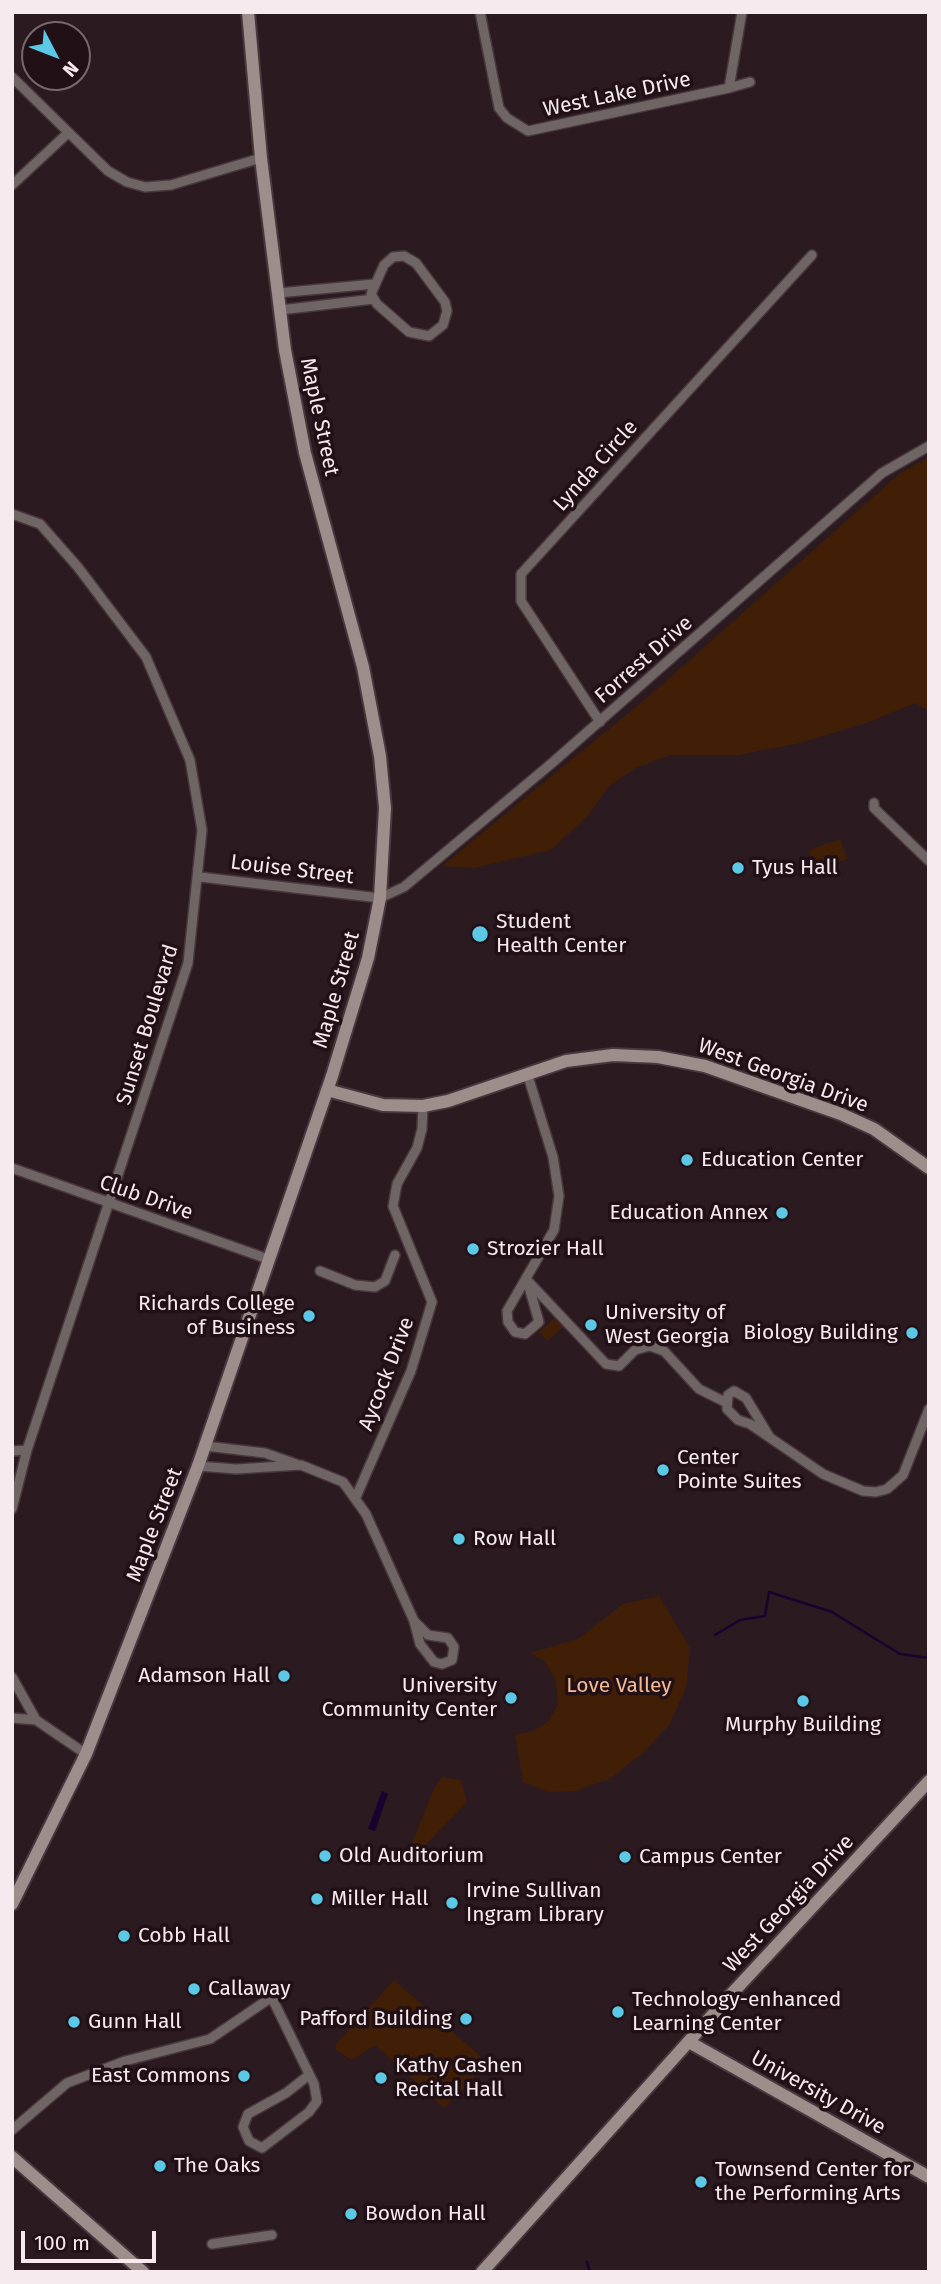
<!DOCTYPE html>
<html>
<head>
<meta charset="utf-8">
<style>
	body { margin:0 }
	#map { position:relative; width:941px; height:2284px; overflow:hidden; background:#2b1a20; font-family:"Fira Sans",sans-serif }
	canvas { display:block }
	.frame { position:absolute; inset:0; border:14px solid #f7eaee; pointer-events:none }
	.north { position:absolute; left:21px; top:21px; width:70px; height:70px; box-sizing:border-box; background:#211116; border:2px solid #77686c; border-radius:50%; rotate:132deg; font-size:19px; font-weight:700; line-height:28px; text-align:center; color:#f7eaee }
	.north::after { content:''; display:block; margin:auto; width:24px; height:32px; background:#5bc8e6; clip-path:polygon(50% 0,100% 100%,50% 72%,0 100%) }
	.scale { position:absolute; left:21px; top:2231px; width:135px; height:32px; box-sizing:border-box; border:4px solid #f7eaee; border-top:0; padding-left:9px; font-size:21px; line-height:24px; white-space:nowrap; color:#f7eaee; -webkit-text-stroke:5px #211116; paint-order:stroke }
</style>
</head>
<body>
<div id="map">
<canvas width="941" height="2284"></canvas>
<div class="frame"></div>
<div class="north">N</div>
<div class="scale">100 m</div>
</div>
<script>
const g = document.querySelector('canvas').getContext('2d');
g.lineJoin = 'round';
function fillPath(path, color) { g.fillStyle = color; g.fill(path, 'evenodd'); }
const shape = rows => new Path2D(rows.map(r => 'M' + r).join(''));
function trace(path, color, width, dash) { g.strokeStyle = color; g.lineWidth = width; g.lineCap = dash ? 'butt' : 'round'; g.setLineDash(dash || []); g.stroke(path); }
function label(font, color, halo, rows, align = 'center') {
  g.font = font + ' "Fira Sans",sans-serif'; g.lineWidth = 7; g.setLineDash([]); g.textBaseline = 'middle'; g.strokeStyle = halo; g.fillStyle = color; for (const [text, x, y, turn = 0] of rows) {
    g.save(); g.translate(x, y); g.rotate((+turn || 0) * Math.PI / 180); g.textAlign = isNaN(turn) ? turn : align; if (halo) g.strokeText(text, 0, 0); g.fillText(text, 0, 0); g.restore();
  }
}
const green = shape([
	[929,457,929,711,915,703,869,722,800,743,739,755,670,755,635,768,608,787,588,816,551,850,473,868,442,866,655,691,899,474],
	[840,839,847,859,815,870,809,850],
	[555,1318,563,1327,547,1341,539,1332],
	[659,1596,690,1648,686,1688,669,1725,644,1752,611,1778,576,1791,549,1792,523,1782,515,1735,533,1731,549,1721,558,1704,556,1680,544,1661,530,1653,578,1639,623,1604],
	[442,1777,461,1780,467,1802,408,1863,405,1861,434,1788],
	[394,1980,488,2063,444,2108,375,2045,352,2060,336,2050,336,2044]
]);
const water = shape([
	[382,1791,388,1794,375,1831,368,1829]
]);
const stream = shape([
	[715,1635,740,1620,765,1616,769,1592,832,1612,900,1654,929,1658],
	[587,2262,590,2272]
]);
const street = shape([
	[480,12,499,108,507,118,528,131,729,88,742,12],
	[12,77,108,171,127,182,145,187,171,185,261,158],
	[729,88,750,82],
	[12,185,68,133],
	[404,256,416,263,445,302,447,311,443,325,429,336,409,332,377,304,371,294,384,265,393,257,404,256],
	[278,293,374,284],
	[280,310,374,299],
	[12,514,40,524,77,566,146,657,190,760,202,830,188,963,27,1450,12,1509],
	[600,722,521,601,521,574,812,255],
	[874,803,874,808,929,861],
	[200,877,380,898,404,887,552,763,882,473,929,446],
	[12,1168,268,1259],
	[320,1271,355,1285,375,1287,385,1281,395,1255],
	[527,1280,539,1322,525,1334,515,1332,508,1322,507,1311,554,1230,559,1196,553,1157,527,1073],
	[527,1280,606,1364,619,1366,635,1350,650,1346,664,1351,699,1389,725,1402],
	[769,1436,746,1398,734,1391,728,1395,727,1409,738,1420,750,1424,823,1474,863,1491,876,1492,887,1489,903,1475,929,1409],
	[205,1446,265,1453,296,1464],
	[12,1451,27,1450],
	[198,1466,236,1469,301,1465,343,1482,366,1514,414,1621,420,1644,434,1662,442,1664,452,1660,454,1647,448,1638,428,1635,414,1621],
	[356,1497,411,1371,432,1302,393,1206,397,1184,417,1148,422,1129,423,1106],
	[12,1677,36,1720,86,1754],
	[12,1718,36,1720],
	[272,1998,314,2084,317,2101,309,2112,262,2148,249,2141,243,2127,248,2114,286,2093,309,2075],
	[12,2130,67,2083,125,2061,210,2039,285,1988],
	[212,2244,272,2235]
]);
const secondary = shape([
	[327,1090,383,1105,423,1106,448,1101,566,1061,613,1055,658,1057,705,1066,841,1114,874,1129,929,1168],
	[12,1904,86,1754,198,1466,332,1076,368,958,380,898,385,808,380,756,363,667,305,453,285,350,261,158,248,12],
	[689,2042,929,2177],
	[12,2157,143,2272],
	[482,2272,725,2001,929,1781]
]);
const markers = [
	[738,868,7,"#5bc8e6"],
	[480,934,9,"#5bc8e6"],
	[687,1160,7,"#5bc8e6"],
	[782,1213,7,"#5bc8e6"],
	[473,1249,7,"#5bc8e6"],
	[309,1316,7,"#5bc8e6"],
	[591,1325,7,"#5bc8e6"],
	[912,1333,7,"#5bc8e6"],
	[663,1470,7,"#5bc8e6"],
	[459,1539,7,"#5bc8e6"],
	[284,1676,7,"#5bc8e6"],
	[511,1698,7,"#5bc8e6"],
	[803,1701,7,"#5bc8e6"],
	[325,1856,7,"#5bc8e6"],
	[625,1857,7,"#5bc8e6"],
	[317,1899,7,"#5bc8e6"],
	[452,1903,7,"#5bc8e6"],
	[124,1936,7,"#5bc8e6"],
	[194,1989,7,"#5bc8e6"],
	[618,2012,7,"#5bc8e6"],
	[466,2019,7,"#5bc8e6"],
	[74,2022,7,"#5bc8e6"],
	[244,2076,7,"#5bc8e6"],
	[381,2078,7,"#5bc8e6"],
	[160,2166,7,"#5bc8e6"],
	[701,2182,7,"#5bc8e6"],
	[351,2214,7,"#5bc8e6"]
];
const streetNames = [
	["West Lake Drive",617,95,-12],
	["Maple Street",319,417,78],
	["Lynda Circle",596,466,-48],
	["Forrest Drive",644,660,-41],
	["Louise Street",292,870,7],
	["Maple Street",337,990,-74],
	["Sunset Boulevard",148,1025,-73],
	["West Georgia Drive",783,1076,20],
	["Club Drive",146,1198,19],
	["Aycock Drive",387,1374,-69],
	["Maple Street",155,1525,-69],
	["West Georgia Drive",789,1904,-47],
	["University Drive",818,2093,29]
];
const poiNames = [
	["Tyus Hall",752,868],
	["Student",496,922],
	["Health Center",496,946],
	["Education Center",701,1160],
	["Education Annex",768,1213,"right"],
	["Strozier Hall",487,1249],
	["Richards College",295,1304,"right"],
	["of Business",295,1328,"right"],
	["University of",605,1313],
	["West Georgia",605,1337],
	["Biology Building",898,1333,"right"],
	["Center",677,1458],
	["Pointe Suites",677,1482],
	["Row Hall",473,1539],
	["Adamson Hall",270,1676,"right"],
	["University",497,1686,"right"],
	["Community Center",497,1710,"right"],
	["Murphy Building",803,1725,"center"],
	["Old Auditorium",339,1856],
	["Campus Center",639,1857],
	["Irvine Sullivan",466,1891],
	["Ingram Library",466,1915],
	["Miller Hall",331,1899],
	["Cobb Hall",138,1936],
	["Callaway",208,1989],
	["Technology-enhanced",632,2000],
	["Learning Center",632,2024],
	["Pafford Building",452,2019,"right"],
	["Gunn Hall",88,2022],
	["Kathy Cashen",395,2066],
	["Recital Hall",395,2090],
	["East Commons",230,2076,"right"],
	["The Oaks",174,2166],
	["Townsend Center for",715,2170],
	["the Performing Arts",715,2194],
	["Bowdon Hall",365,2214]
];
const parkNames = [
	["Love Valley",619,1686]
];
fillPath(green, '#411f07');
fillPath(water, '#190230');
trace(stream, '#190230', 2.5);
trace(street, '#48373d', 12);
trace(secondary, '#48373d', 16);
trace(street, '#6f6564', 9);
trace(secondary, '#9d8d8b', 12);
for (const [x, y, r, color] of markers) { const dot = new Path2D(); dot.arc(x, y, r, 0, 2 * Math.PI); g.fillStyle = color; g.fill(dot); trace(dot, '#211116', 2.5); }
label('21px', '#f7eaee', '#211116', streetNames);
label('21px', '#f7eaee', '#211116', poiNames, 'left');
label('21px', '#f5ba97', '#211116', parkNames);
</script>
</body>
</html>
